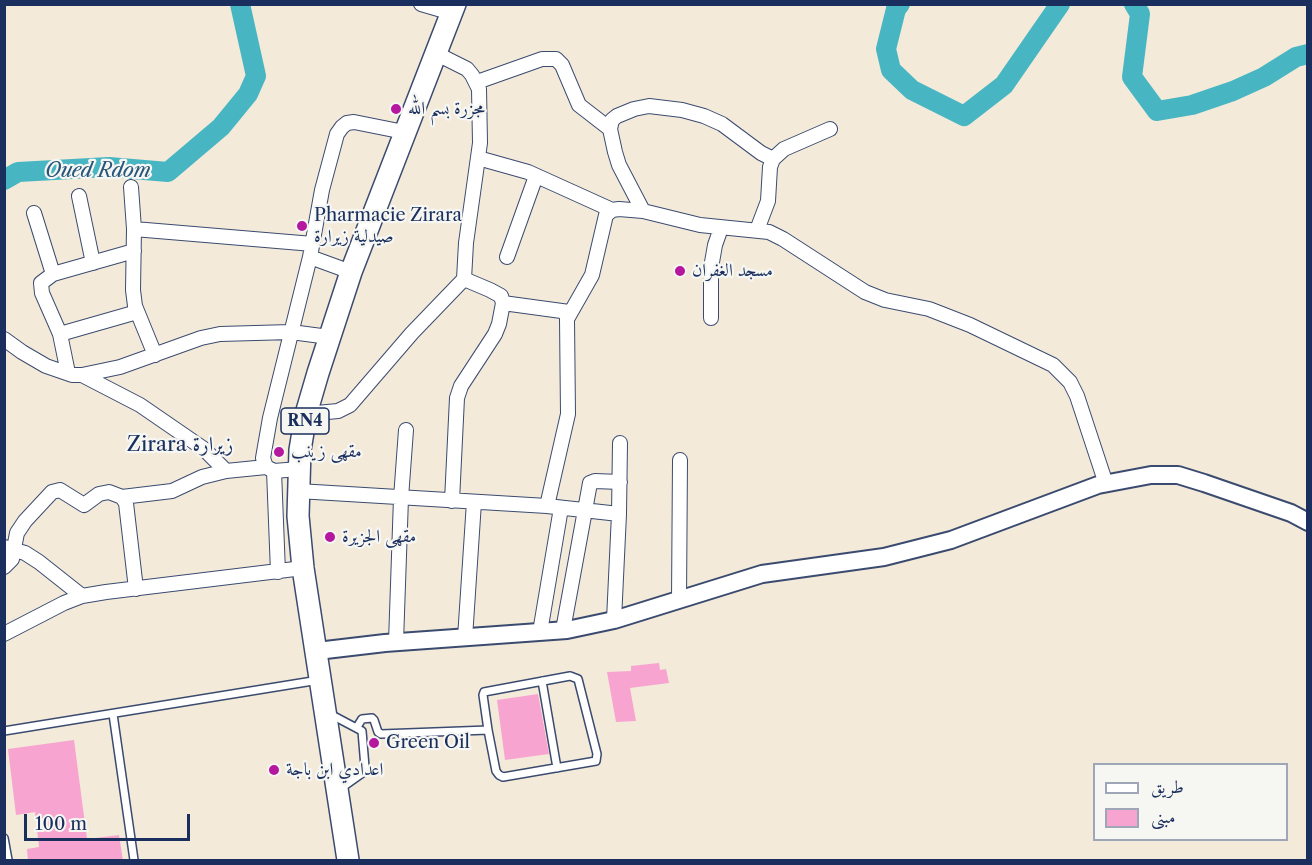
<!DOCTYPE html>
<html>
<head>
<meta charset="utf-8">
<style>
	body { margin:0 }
	#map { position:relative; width:1312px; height:865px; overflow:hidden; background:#f3ead9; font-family:"Libre Caslon Text",Amiri,serif }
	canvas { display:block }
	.frame { position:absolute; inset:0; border:6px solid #1b2f5e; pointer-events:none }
	.legend { position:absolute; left:1093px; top:763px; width:195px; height:78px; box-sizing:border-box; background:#f6f6f2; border:2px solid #9ea6b7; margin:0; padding:8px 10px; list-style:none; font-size:18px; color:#1b2f5e }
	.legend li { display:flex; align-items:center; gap:12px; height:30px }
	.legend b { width:30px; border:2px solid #9ea6b7 }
	.scale { position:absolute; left:24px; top:814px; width:166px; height:27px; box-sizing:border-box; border:3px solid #1b2f5e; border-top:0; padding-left:8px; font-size:18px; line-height:21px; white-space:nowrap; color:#1b2f5e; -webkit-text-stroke:4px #f6f6f2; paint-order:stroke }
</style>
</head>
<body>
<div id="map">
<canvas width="1312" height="865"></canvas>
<div class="frame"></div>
<ul class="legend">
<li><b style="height:8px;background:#fff"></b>طريق</li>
<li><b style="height:16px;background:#f7a5d0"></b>مبنى</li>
</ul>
<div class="scale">100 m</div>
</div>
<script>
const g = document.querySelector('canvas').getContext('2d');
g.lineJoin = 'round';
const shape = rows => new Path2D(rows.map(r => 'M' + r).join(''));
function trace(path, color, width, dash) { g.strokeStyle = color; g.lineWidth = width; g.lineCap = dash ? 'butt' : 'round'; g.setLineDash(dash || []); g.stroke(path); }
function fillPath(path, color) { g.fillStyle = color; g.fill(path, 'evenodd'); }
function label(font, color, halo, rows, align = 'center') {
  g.font = font + ' "Libre Caslon Text",Amiri,serif'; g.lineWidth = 4.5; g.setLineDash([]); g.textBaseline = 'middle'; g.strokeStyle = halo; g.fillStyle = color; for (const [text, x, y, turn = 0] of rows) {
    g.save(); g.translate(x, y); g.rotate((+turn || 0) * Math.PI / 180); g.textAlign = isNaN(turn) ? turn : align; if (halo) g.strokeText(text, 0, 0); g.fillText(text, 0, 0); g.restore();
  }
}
const river = shape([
	[900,4,896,9,886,49,891,70,912,90,964,116,1004,85,1060,4],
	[1134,4,1140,14,1132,77,1157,111,1192,105,1233,91,1264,77,1296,57,1308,54],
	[4,180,18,172,109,167,168,172,221,127,248,94,256,76,240,4]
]);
const building = shape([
	[659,663,660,670,666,669,669,683,630,688,636,721,616,722,607,672,631,671,631,666],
	[538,694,549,754,505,760,497,700],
	[74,740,87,839,119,835,123,861,28,861,27,849,39,847,35,812,16,815,8,749]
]);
const service = shape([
	[570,676,578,679,597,754,596,761,503,777,499,775,496,771,488,730,483,695,484,692,570,676],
	[542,681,557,768],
	[328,713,362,731,365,767,364,772,340,789],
	[113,714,134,860],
	[357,727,362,719,372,718,374,720,378,732,381,734,488,730],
	[4,731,319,680],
	[4,838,8,860]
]);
const minor = shape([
	[421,4,452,13],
	[435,53,467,69,472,75,479,89,480,143,466,243,464,279,490,290,501,296,503,303,499,324,495,334,461,386,457,398,452,501],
	[477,82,542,59,556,59,562,65,579,105,610,129],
	[478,158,528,172,612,210],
	[131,187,134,229,133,290,135,306,155,355],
	[79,196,93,263],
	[643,211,619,165,615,152,610,129,612,120,617,116,634,109,649,106,682,110,704,116,722,124,761,153,773,159],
	[34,213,53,274],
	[134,229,313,244],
	[757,230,768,201,770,167,773,159,784,149,830,129],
	[507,257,536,176],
	[351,272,310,257,322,190,337,134,342,127,347,123,354,122,404,132],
	[503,303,569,312],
	[711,318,711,268,715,245,721,228],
	[60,334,137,312],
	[4,339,22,352,46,366,72,375,82,375,120,367,201,338,220,334,291,332,329,337],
	[68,373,60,334,42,293,41,283,53,274,134,251],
	[82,375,140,405,204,449,226,471],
	[306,414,338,411,350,405,412,333,464,279],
	[266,467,263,458,270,418,310,257],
	[274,471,278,572],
	[298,491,547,506,568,414,567,319,592,275,606,215,612,210,619,209,643,211,700,225,769,232,783,239,865,292,885,300,929,309,970,325,1053,365,1070,382,1077,396,1106,484],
	[122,497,172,491,202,477,226,471,266,467,274,471,299,469],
	[547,506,619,514,614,620],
	[619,514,620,443],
	[4,547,25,553,39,562,82,596],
	[4,567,12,559,17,533,25,521,52,492,60,490,84,505,99,494,109,492,122,497,126,503,136,589],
	[679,600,680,460],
	[563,630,590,483,595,481,620,482],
	[540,632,561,508],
	[4,634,64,603,82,596,106,592,303,568],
	[465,638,474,502],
	[396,642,401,498,406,430]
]);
const tertiary = shape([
	[317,651,385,643,567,630,614,620,762,574,884,557,951,540,1098,485,1151,475,1178,475,1204,483,1291,513,1308,522]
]);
const primary = shape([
	[348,860,303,568,298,516,300,450,306,414,318,373,351,272,455,4]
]);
const markers = [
	[396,109,6,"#b5179e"],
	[302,226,6,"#b5179e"],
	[680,271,6,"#b5179e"],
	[279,452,6,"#b5179e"],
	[330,537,6,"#b5179e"],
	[374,743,6,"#b5179e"],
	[274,770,6,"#b5179e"]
];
const shields = [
	[305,421,48]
];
const shieldNames = [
	["RN4",305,421]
];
const poiNames = [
	["مجزرة بسم الله",408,109],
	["Pharmacie Zirara",314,216],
	["صيدلية زيرارة",314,237],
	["مسجد الغفران",692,271],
	["مقهى زينب",291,452],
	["مقهى الجزيرة",342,537],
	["Green Oil",386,743],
	["اعدادي ابن باجة",286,770]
];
const waterNames = [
	["Oued Rdom",98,171]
];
const quarterNames = [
	["Zirara زيرارة",180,445]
];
trace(river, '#47b5c2', 20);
fillPath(building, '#f7a5d0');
trace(service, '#3b4b70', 10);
trace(minor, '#3b4b70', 16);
trace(tertiary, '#3b4b70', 20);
trace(primary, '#3b4b70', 24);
trace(service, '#fff', 7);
trace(minor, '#fff', 14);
trace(tertiary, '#fff', 16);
trace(primary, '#fff', 21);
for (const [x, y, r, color] of markers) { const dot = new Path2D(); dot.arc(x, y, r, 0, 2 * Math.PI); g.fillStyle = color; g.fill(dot); trace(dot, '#f6f6f2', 2); }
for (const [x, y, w] of shields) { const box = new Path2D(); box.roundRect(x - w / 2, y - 13, w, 26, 4.5); g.fillStyle = '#f6f6f2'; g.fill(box); trace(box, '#1b2f5e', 1.5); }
label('bold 16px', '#1b2f5e', null, shieldNames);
label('18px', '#1b2f5e', '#f6f6f2', poiNames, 'left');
label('italic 20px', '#28577c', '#f6f6f2', waterNames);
label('21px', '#1b2f5e', '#f6f6f2', quarterNames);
</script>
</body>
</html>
